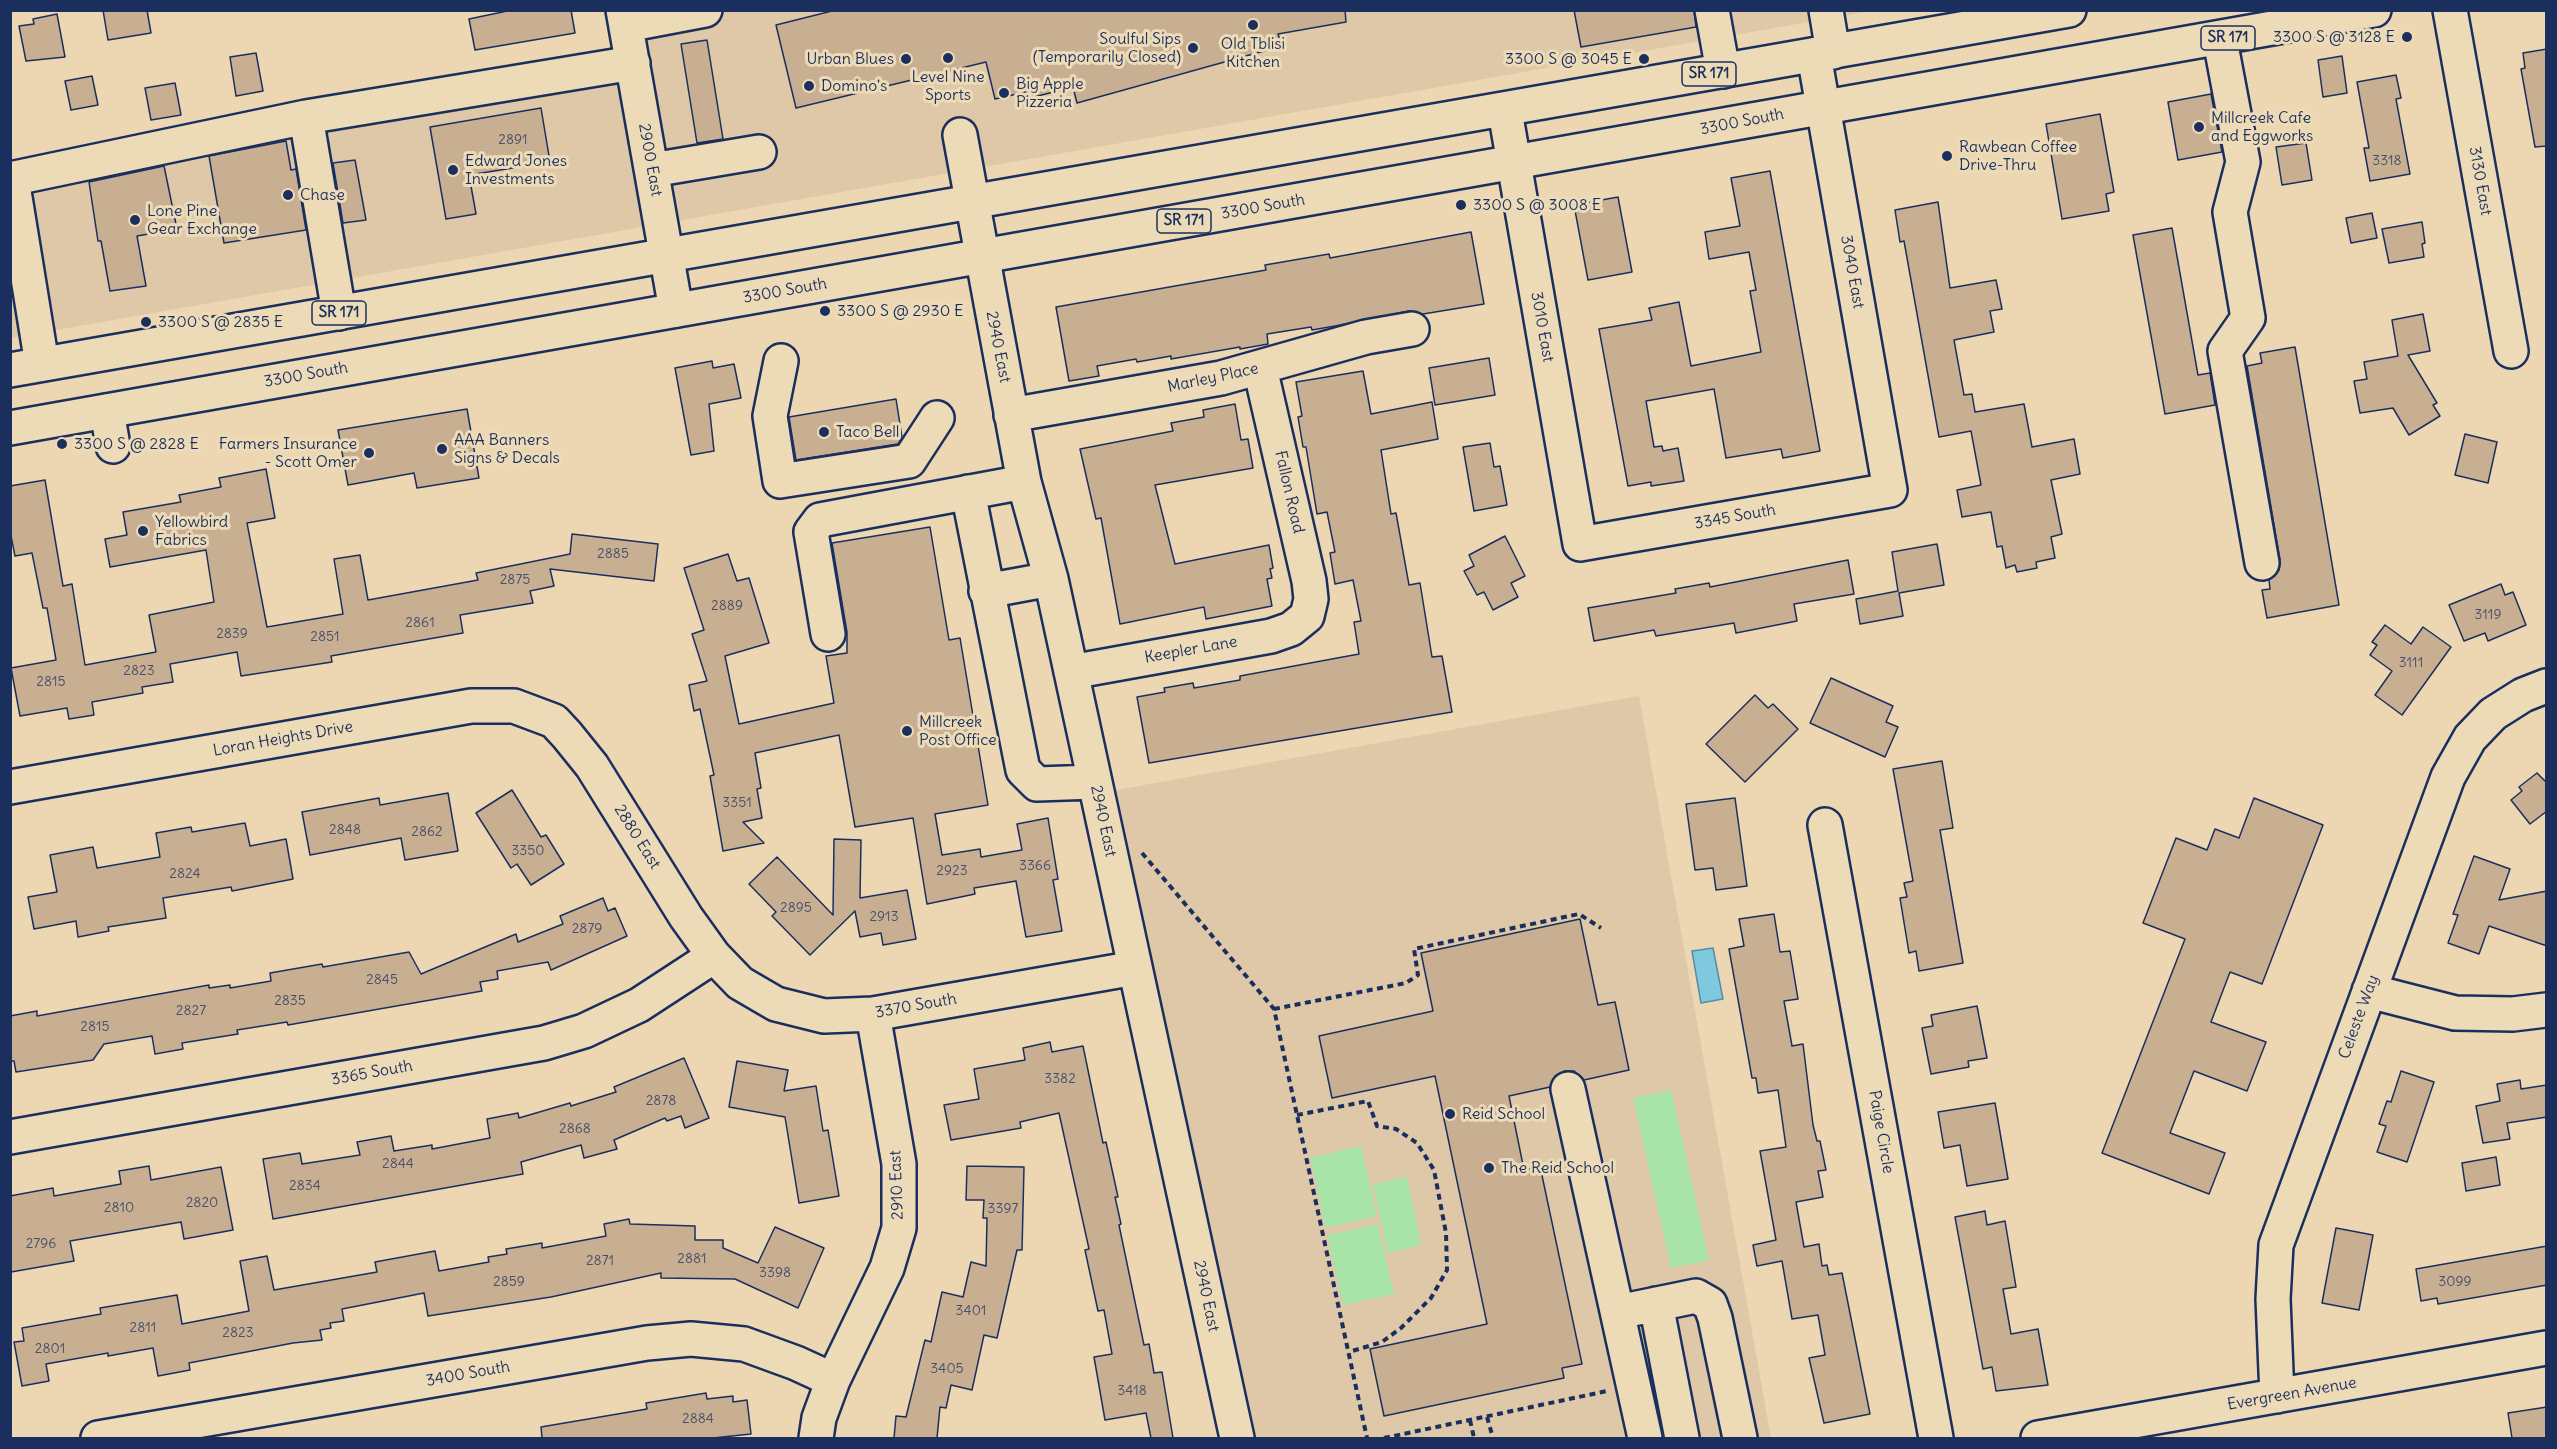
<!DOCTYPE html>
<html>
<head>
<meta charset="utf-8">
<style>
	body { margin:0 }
	#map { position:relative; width:2557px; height:1449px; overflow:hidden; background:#ecd7b2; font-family:Delius,sans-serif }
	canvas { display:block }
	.frame { position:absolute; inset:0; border:12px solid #1b2f5e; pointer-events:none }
</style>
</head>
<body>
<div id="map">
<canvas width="2557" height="1449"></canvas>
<div class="frame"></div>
</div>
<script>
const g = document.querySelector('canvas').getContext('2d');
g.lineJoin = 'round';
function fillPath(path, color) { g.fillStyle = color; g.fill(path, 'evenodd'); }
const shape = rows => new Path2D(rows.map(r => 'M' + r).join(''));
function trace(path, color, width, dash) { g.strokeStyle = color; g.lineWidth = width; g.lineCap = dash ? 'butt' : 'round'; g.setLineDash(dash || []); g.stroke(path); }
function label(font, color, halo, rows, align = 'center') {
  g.font = font + ' Delius,sans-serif'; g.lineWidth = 6; g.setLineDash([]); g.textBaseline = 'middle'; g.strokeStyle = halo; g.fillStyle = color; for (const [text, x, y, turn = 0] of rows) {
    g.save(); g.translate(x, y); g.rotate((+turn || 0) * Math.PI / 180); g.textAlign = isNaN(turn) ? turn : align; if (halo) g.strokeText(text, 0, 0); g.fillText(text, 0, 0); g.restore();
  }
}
const built = shape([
	[640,11,1871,11,11,338,11,165,645,49],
	[1639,696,1771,1438,1256,1438,1116,790]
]);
const green = shape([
	[1671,1090,1709,1260,1671,1268,1633,1098],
	[1361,1146,1377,1216,1326,1228,1310,1158],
	[1407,1177,1421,1245,1388,1253,1373,1184],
	[1378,1224,1394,1294,1343,1305,1327,1235]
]);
const water = shape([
	[1713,948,1723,999,1701,1003,1692,951,1713,948]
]);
const building = shape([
	[103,10,147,10,151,33,108,40,103,10],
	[512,10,571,10,575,33,475,50,469,19,512,10],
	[836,10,1345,10,1346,22,1278,34,1282,46,1077,103,1073,87,1034,97,1030,91,995,99,986,62,796,108,776,25,836,10],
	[1574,10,1694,10,1696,27,1581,47,1574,10],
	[57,14,65,57,26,61,19,26,34,24,33,19,57,14],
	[707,40,723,139,697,143,681,44,707,40],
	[2547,49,2547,146,2535,147,2521,69,2525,68,2523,53,2547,49],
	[256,53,263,91,236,96,230,57,256,53],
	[2342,56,2347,93,2323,97,2318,60,2342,56],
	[2396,75,2401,98,2396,99,2410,174,2370,181,2364,148,2369,148,2357,82,2396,75],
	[92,76,98,105,71,110,65,81,92,76],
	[175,83,181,115,151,120,145,88,175,83],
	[2211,94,2222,152,2178,160,2168,102,2211,94],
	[541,108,550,162,469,175,476,214,446,219,430,127,541,108],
	[2100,114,2114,192,2106,194,2109,211,2062,219,2046,124,2100,114],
	[286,141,291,170,296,169,306,230,224,243,209,156,286,141],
	[2306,143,2312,180,2282,185,2276,147,2306,143],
	[355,160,366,220,343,223,333,163,355,160],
	[164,166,177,229,137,236,146,286,110,291,101,241,98,241,89,182,164,166],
	[1770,171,1820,451,1783,458,1781,449,1726,458,1714,389,1646,401,1654,447,1662,446,1663,451,1678,448,1684,481,1651,486,1651,482,1628,486,1599,329,1652,320,1649,308,1679,302,1691,366,1761,352,1750,291,1756,290,1749,252,1709,259,1705,232,1740,226,1731,178,1770,171],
	[1618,197,1632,272,1588,280,1574,205,1618,197],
	[1938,202,1950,288,1996,280,2002,309,1990,311,1994,332,1954,340,1964,395,1972,394,1975,412,2024,404,2032,447,2074,439,2080,474,2051,480,2062,534,2051,537,2055,558,2036,562,2037,568,2017,572,2015,565,2006,568,2002,546,1997,547,1991,512,1962,517,1957,490,1981,485,1971,431,1939,437,1904,241,1900,242,1895,210,1938,202],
	[2372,213,2377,238,2351,243,2346,218,2372,213],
	[2422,222,2425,243,2422,244,2424,257,2389,263,2382,229,2422,222],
	[2172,228,2198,375,2210,373,2215,405,2165,414,2133,235,2172,228],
	[1471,232,1484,304,1423,314,1409,311,1335,326,1312,330,1311,327,1267,334,1268,344,1240,349,1240,347,1171,359,1171,356,1137,362,1136,359,1097,366,1099,376,1069,381,1056,307,1266,270,1265,265,1329,254,1330,258,1471,232],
	[2423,314,2430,351,2408,355,2437,403,2433,405,2440,416,2409,435,2393,408,2360,413,2354,381,2367,379,2364,362,2398,356,2392,320,2423,314],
	[2295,347,2339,605,2267,618,2262,590,2270,589,2269,580,2279,570,2280,560,2247,366,2262,363,2260,353,2295,347],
	[1489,358,1495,395,1435,405,1429,368,1489,358],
	[712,361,713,368,734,364,741,398,709,404,714,451,691,455,675,368,712,361],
	[1363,371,1371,414,1432,402,1438,439,1381,450,1391,514,1396,513,1409,585,1420,583,1432,657,1442,656,1452,712,1149,763,1137,697,1165,692,1164,688,1193,683,1194,688,1240,680,1240,676,1359,654,1354,622,1361,621,1353,580,1335,584,1330,553,1335,552,1327,512,1317,514,1306,447,1303,447,1298,417,1302,416,1296,382,1363,371],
	[896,399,902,437,898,444,796,460,789,417,896,399],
	[1235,404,1241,440,1248,439,1253,468,1155,485,1175,564,1269,545,1273,568,1270,569,1272,578,1267,579,1272,606,1206,619,1204,607,1120,624,1101,518,1096,519,1080,449,1173,431,1171,423,1204,417,1203,410,1235,404],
	[467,409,479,478,417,488,414,473,348,485,338,430,467,409],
	[2465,434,2497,442,2488,483,2455,475,2465,434],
	[1490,443,1494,467,1500,466,1507,505,1474,511,1463,447,1490,443],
	[266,469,275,518,247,523,267,627,343,614,334,559,360,555,368,600,478,580,476,573,570,554,572,534,658,544,654,581,550,569,554,586,530,591,533,603,460,615,463,633,331,656,332,662,241,676,237,652,170,664,173,682,142,687,143,693,92,702,94,715,69,719,67,708,20,716,11,668,56,660,47,608,43,608,32,553,15,556,10,531,10,486,45,480,63,586,72,584,85,665,156,652,149,615,214,602,206,550,110,567,105,539,127,535,123,512,181,502,179,495,221,487,219,478,266,469],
	[930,527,949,640,960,638,988,805,935,814,942,855,980,849,981,857,1022,850,1017,824,1048,818,1058,879,1053,880,1062,931,1026,937,1016,881,974,888,975,894,927,904,913,818,855,827,839,735,755,753,761,788,757,789,762,818,743,822,764,843,723,851,710,776,714,775,700,709,694,711,689,685,707,681,692,634,704,630,684,568,728,554,737,581,749,578,769,643,725,656,739,724,834,703,826,656,847,653,847,632,832,543,930,527],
	[1505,536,1525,576,1511,583,1518,597,1493,610,1484,592,1477,595,1464,571,1474,566,1469,555,1505,536],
	[1937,544,1944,585,1899,593,1903,616,1860,624,1856,599,1898,591,1892,552,1937,544],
	[1848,560,1854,594,1794,604,1797,621,1736,633,1734,623,1656,636,1654,630,1594,641,1588,608,1676,593,1675,589,1709,583,1710,587,1848,560],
	[2501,584,2505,595,2513,592,2526,625,2488,641,2485,633,2464,641,2449,605,2501,584],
	[2385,625,2411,644,2423,627,2451,647,2402,715,2375,695,2392,671,2370,655,2377,645,2372,642,2385,625],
	[1831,678,1893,706,1886,722,1898,727,1885,757,1810,723,1831,678],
	[1755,695,1768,708,1773,704,1798,729,1745,782,1706,744,1755,695],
	[1942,761,1953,828,1940,830,1963,963,1919,971,1916,951,1909,953,1900,898,1907,897,1904,883,1913,881,1893,769,1942,761],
	[2537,773,2547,783,2547,811,2530,824,2511,800,2522,791,2519,787,2537,773],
	[512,790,541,837,546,835,564,864,531,885,517,864,511,868,476,813,512,790],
	[448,793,458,851,405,860,401,838,310,855,302,812,379,798,380,805,448,793],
	[1735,798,1747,886,1716,890,1713,868,1695,870,1686,804,1735,798],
	[2254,798,2323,825,2262,984,2230,972,2211,1022,2266,1042,2247,1091,2194,1071,2170,1133,2225,1153,2209,1194,2102,1153,2185,939,2143,923,2176,838,2207,850,2215,829,2239,838,2254,798],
	[245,823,250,846,286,839,293,879,232,891,231,887,163,898,166,918,108,927,109,931,78,937,76,921,34,929,28,897,57,892,50,855,93,847,97,868,160,857,156,833,191,827,192,832,245,823],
	[834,839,861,840,860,898,907,890,916,939,883,945,881,933,860,937,855,911,810,955,772,916,776,912,749,884,777,857,833,915,834,839],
	[2474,856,2510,869,2499,900,2547,891,2547,946,2489,926,2479,954,2448,943,2458,915,2453,914,2474,856],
	[603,898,608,911,615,908,627,936,551,970,548,962,497,971,498,979,480,982,482,991,288,1025,287,1022,237,1030,238,1034,182,1043,183,1049,155,1054,152,1036,104,1044,93,1060,16,1072,14,1061,10,1061,10,1016,37,1011,37,1016,209,985,209,988,230,985,230,988,271,981,270,973,322,964,323,967,409,952,421,974,516,934,518,942,563,924,560,916,603,898],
	[1774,914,1780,952,1790,951,1798,999,1784,1001,1792,1046,1803,1044,1813,1125,1817,1141,1820,1141,1826,1170,1818,1171,1823,1197,1796,1202,1804,1247,1819,1244,1822,1266,1827,1265,1829,1275,1842,1273,1870,1414,1824,1423,1809,1358,1825,1355,1818,1315,1792,1319,1782,1261,1757,1266,1753,1245,1776,1240,1760,1151,1786,1147,1778,1090,1758,1093,1756,1078,1752,1078,1729,949,1744,946,1739,919,1774,914],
	[1580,919,1598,1005,1615,1002,1629,1070,1584,1080,1574,1071,1565,1071,1555,1076,1550,1087,1509,1096,1524,1170,1540,1166,1582,1364,1562,1368,1564,1378,1384,1416,1370,1349,1487,1324,1435,1076,1332,1098,1319,1036,1433,1011,1421,953,1580,919],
	[1977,1006,1987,1058,1968,1061,1969,1067,1931,1074,1922,1028,1933,1026,1931,1015,1977,1006],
	[1050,1042,1052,1052,1083,1046,1103,1143,1106,1142,1118,1197,1115,1197,1121,1224,1119,1225,1144,1345,1149,1344,1154,1373,1162,1372,1173,1438,1151,1438,1146,1413,1105,1420,1094,1357,1112,1354,1104,1310,1098,1311,1085,1250,1089,1249,1059,1113,1020,1122,1021,1128,951,1140,944,1105,979,1099,974,1069,1025,1060,1023,1048,1050,1042],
	[684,1058,709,1118,685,1128,681,1116,667,1121,665,1118,614,1140,617,1149,584,1158,581,1145,521,1162,523,1174,273,1219,263,1159,300,1153,302,1164,360,1155,357,1142,391,1136,394,1151,432,1145,432,1149,490,1138,487,1119,518,1113,519,1118,570,1103,571,1106,616,1092,614,1087,684,1058],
	[737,1061,788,1070,784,1091,816,1086,823,1131,828,1130,839,1196,799,1203,785,1117,729,1107,737,1061],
	[2401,1071,2434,1082,2407,1162,2377,1152,2386,1126,2379,1124,2387,1101,2391,1102,2401,1071],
	[2520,1080,2521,1089,2547,1085,2547,1117,2507,1123,2510,1139,2483,1143,2476,1106,2500,1101,2497,1084,2520,1080],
	[1995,1103,2008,1179,1967,1186,1960,1145,1944,1148,1938,1112,1995,1103],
	[2496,1157,2500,1185,2466,1191,2462,1163,2496,1157],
	[149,1166,151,1180,221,1167,233,1230,184,1239,181,1222,70,1241,74,1261,11,1272,10,1196,53,1188,54,1196,121,1184,119,1171,149,1166],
	[967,1166,1024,1167,1022,1250,1017,1250,997,1338,984,1335,972,1390,951,1385,946,1408,940,1407,937,1438,894,1438,896,1416,906,1417,925,1340,931,1342,942,1292,963,1297,971,1262,986,1266,987,1218,983,1218,984,1200,966,1200,967,1166],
	[1985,1211,1987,1225,2005,1221,2016,1287,2003,1289,2011,1334,2038,1329,2048,1385,1996,1391,1992,1367,1983,1369,1955,1217,1985,1211],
	[629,1219,630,1224,695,1226,695,1240,723,1240,723,1248,758,1263,775,1227,824,1248,798,1308,735,1279,661,1278,661,1273,551,1297,428,1316,424,1293,342,1309,344,1321,330,1323,331,1328,320,1330,322,1340,293,1343,189,1363,190,1370,158,1376,153,1348,108,1356,108,1353,46,1364,49,1381,22,1386,14,1342,24,1341,22,1328,101,1314,100,1308,177,1295,182,1324,249,1311,240,1261,267,1256,274,1290,377,1272,375,1262,435,1251,439,1271,489,1262,488,1257,507,1254,506,1249,542,1243,542,1248,606,1236,604,1224,629,1219],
	[2336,1228,2373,1235,2359,1310,2322,1303,2336,1228],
	[2547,1246,2547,1285,2438,1304,2437,1298,2421,1301,2416,1269,2547,1246],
	[706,1393,707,1399,733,1396,733,1402,747,1400,751,1434,713,1438,542,1438,541,1427,647,1409,646,1403,706,1393],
	[2547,1407,2547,1438,2512,1438,2508,1413,2547,1407]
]);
const path = shape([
	[1142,853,1274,1009,1367,1438],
	[1274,1009,1406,983,1418,975,1414,949,1579,914,1601,928],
	[1297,1115,1368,1101,1377,1126,1396,1129,1417,1143,1434,1170,1446,1233,1447,1270,1431,1298,1401,1328,1382,1342,1349,1352],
	[1487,1417,1493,1438],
	[1470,1420,1474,1438],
	[1384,1438,1607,1391]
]);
const minor = shape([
	[623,10,676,310],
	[1712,10,1723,71],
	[1826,10,1833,52],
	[2450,10,2511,351],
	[626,25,705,10],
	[2220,40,2243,162,2230,212,2248,318,2225,351,2262,563],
	[1505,111,1580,544,1890,490,1814,55],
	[306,117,339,313],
	[960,135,1024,482,1051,579,1237,1438],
	[652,170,759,152],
	[10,179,306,117,633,63],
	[12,179,42,364],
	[781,361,770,416,780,481,909,461,937,418],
	[107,411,113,446],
	[1011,415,1221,378,1366,337,1412,329],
	[968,492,1023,770,1037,784,1094,782],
	[986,591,1051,579],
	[828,634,811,532,820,520,1024,482],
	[1071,672,1271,636,1291,629,1307,616,1311,599,1309,581,1260,368],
	[10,787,471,706,514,706,554,721,567,735,592,766,686,917,714,956,740,983,776,1004,824,1016,873,1014,1135,968],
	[1825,825,1936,1438],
	[2369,991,2455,1013,2513,1014,2546,1010],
	[1568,1089,1645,1438],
	[10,1137,544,1043,584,1031,639,1005,714,956],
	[1656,1304,1682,1438],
	[1618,1312,1696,1296,1710,1304,1715,1318,1740,1438],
	[2277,1396,2273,1299,2276,1245,2448,777,2470,738,2493,714,2523,695,2546,686],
	[98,1438,647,1343,691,1339,744,1344,796,1363,833,1380],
	[816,1438,819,1418,833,1380,887,1268,899,1228,899,1164,873,1014],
	[2038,1438,2546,1348]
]);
const major = shape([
	[10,370,2069,10],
	[10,428,2374,10]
]);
const markers = [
	[1253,25,6,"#1b2f5e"],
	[2407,37,6,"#1b2f5e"],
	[1193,48,6,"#1b2f5e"],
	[948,58,6,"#1b2f5e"],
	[906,59,6,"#1b2f5e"],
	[1644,59,6,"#1b2f5e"],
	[809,86,6,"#1b2f5e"],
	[1004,93,6,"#1b2f5e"],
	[2199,127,6,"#1b2f5e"],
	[1947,156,6,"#1b2f5e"],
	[453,170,6,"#1b2f5e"],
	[288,195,6,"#1b2f5e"],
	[1461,205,6,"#1b2f5e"],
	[135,220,6,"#1b2f5e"],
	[825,311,6,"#1b2f5e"],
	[146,322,6,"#1b2f5e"],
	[824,432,6,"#1b2f5e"],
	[62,444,6,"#1b2f5e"],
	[442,449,6,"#1b2f5e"],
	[369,453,6,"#1b2f5e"],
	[143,531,6,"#1b2f5e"],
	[907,731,6,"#1b2f5e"],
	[1450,1114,6,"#1b2f5e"],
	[1489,1168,6,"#1b2f5e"]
];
const numberNames = [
	["2891",513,140],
	["3318",2387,161],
	["2885",613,554],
	["2875",515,580],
	["2889",727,606],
	["3119",2488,615],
	["2861",420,623],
	["2839",232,634],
	["2851",325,637],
	["3111",2411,663],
	["2823",139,671],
	["2815",51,682],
	["3351",737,803],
	["2848",345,830],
	["2862",427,832],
	["3350",528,851],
	["3366",1035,866],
	["2923",952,871],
	["2824",185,874],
	["2895",796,908],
	["2913",884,917],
	["2879",587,929],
	["2845",382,980],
	["2835",290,1001],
	["2827",191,1011],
	["2815",95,1027],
	["3382",1060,1079],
	["2878",661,1101],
	["2868",575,1129],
	["2844",398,1164],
	["2834",305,1186],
	["2820",202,1203],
	["2810",119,1208],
	["3397",1003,1209],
	["2796",41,1244],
	["2881",692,1259],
	["2871",600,1261],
	["3398",775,1273],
	["2859",509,1282],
	["3099",2455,1282],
	["3401",971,1311],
	["2811",143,1328],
	["2823",238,1333],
	["2801",50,1349],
	["3405",947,1369],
	["3418",1132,1391],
	["2884",698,1419]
];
const shields = [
	[2228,38,54],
	[1709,74,54],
	[1184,221,54],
	[339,313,54]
];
const shieldNames = [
	["SR 171",2228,38],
	["SR 171",1709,74],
	["SR 171",1184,221],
	["SR 171",339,313]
];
const poiNames = [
	["3300 S @ 3128 E",2395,37,"right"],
	["Soulful Sips",1181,39,"right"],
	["(Temporarily Closed)",1181,57,"right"],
	["Old Tblisi",1253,44,"center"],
	["Kitchen",1253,62,"center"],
	["Urban Blues",894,59,"right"],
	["3300 S @ 3045 E",1632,59,"right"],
	["Level Nine",948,77,"center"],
	["Sports",948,95,"center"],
	["Big Apple",1016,84],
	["Pizzeria",1016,102],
	["Domino's",821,86],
	["Millcreek Cafe",2211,118],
	["and Eggworks",2211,136],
	["Rawbean Coffee",1959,147],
	["Drive-Thru",1959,165],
	["Edward Jones",465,161],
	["Investments",465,179],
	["Chase",300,195],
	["3300 S @ 3008 E",1473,205],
	["Lone Pine",147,211],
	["Gear Exchange",147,229],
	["3300 S @ 2930 E",837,311],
	["3300 S @ 2835 E",158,322],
	["Taco Bell",836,432],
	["AAA Banners",454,440],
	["Signs & Decals",454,458],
	["3300 S @ 2828 E",74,444],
	["Farmers Insurance",357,444,"right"],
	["- Scott Omer",357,462,"right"],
	["Yellowbird",155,522],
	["Fabrics",155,540],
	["Millcreek",919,722],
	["Post Office",919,740],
	["Reid School",1462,1114],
	["The Reid School",1501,1168]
];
const streetNames = [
	["3300 South",1742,122,-11],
	["2900 East",650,160,80],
	["3130 East",2480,181,80],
	["3300 South",1263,207,-10],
	["3040 East",1852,272,80],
	["3300 South",785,291,-10],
	["3010 East",1542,327,80],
	["2940 East",998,347,79],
	["3300 South",306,375,-10],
	["Marley Place",1213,378,-12],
	["Fallon Road",1289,492,77],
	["3345 South",1735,517,-10],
	["Keepler Lane",1191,650,-10],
	["Loran Heights Drive",283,739,-10],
	["2940 East",1103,821,78],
	["2880 East",637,837,58],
	["3370 South",916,1006,-10],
	["Celeste Way",2359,1017,-70],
	["3365 South",372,1073,-10],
	["Paige Circle",1881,1132,80],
	["2910 East",897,1185,-92],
	["2940 East",1206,1296,78],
	["3400 South",468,1374,-10],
	["Evergreen Avenue",2292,1394,-10]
];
fillPath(built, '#dec8a7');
fillPath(green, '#a8e3a8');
fillPath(water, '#7fc9df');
trace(water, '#578bab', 1.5);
fillPath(building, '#c9af91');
trace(building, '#1b2f5e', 1.5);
trace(minor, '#1b2f5e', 38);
trace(major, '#1b2f5e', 38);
trace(path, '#1b2f5e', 4, [6, 4.5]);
trace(minor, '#eddbb8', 33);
trace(major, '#eddbb8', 33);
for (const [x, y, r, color] of markers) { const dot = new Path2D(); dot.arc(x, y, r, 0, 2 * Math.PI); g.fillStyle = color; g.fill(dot); trace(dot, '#eddbb8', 2); }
label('14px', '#464f6b', null, numberNames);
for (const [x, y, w] of shields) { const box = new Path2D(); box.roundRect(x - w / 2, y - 12, w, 24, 4.5); g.fillStyle = '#eddbb8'; g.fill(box); trace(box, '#1b2f5e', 1.5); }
label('bold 15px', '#1b2f5e', null, shieldNames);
label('16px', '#1b2f5e', '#eddbb8', poiNames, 'left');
label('16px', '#1b2f5e', '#eddbb8', streetNames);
</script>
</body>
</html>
